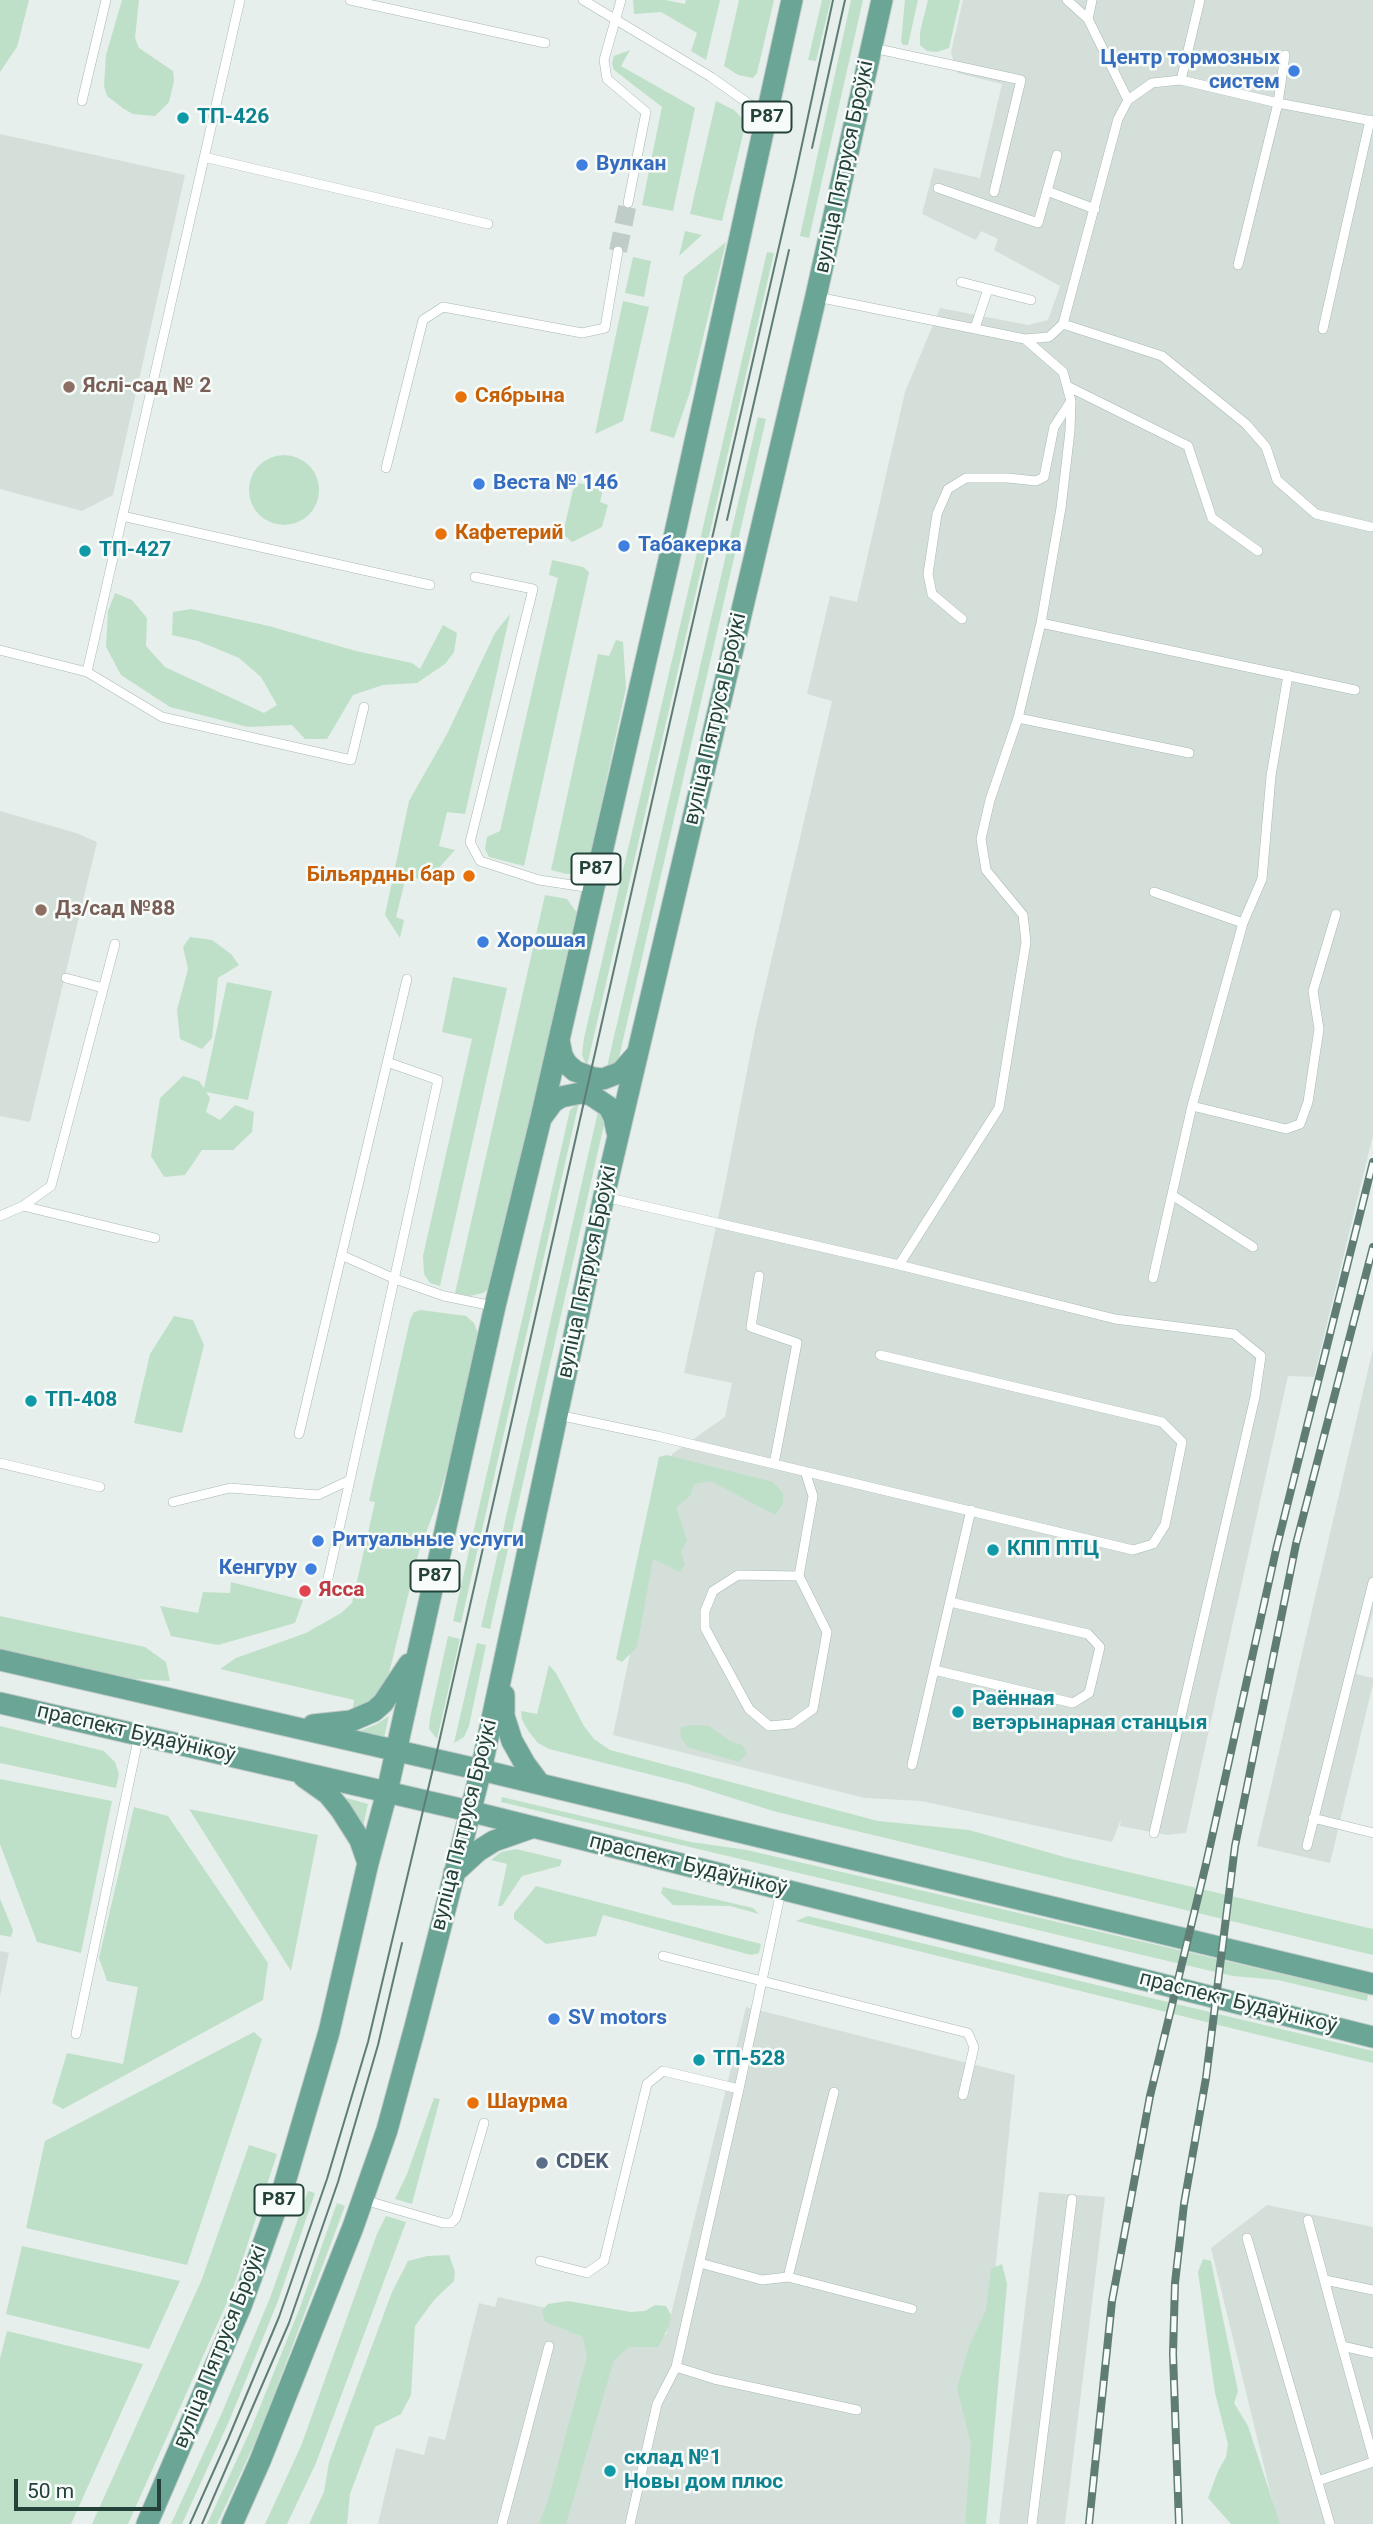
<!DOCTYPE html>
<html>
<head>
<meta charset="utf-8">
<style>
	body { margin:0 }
	#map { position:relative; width:1373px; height:2524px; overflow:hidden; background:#e6efeb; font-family:Roboto,sans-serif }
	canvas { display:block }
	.scale { position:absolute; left:14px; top:2479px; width:147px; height:32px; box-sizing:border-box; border:4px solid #24423a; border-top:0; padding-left:9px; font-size:21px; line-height:24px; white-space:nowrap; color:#24423a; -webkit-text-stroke:5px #f7fbf9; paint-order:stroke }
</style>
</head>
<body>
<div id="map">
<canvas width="1373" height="2524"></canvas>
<div class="scale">50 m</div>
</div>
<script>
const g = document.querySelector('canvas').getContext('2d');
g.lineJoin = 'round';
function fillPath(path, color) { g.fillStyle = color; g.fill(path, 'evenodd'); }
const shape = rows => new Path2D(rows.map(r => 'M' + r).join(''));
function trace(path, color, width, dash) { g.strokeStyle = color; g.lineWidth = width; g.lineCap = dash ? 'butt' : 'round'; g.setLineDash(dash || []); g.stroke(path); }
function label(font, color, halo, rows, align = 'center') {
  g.font = font + ' Roboto,sans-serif'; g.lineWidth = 5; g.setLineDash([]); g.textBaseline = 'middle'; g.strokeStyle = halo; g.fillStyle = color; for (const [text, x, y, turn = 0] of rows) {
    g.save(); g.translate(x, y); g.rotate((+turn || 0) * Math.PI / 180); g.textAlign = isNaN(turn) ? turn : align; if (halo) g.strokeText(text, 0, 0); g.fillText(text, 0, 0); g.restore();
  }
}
const built = shape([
	[963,0,1373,0,1373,1135,1314,1377,1288,1376,1186,1833,1167,1835,1120,1826,1121,1819,1112,1842,921,1801,865,1798,613,1735,672,1454,725,1417,732,1383,684,1373,723,1195,755,1030,832,701,807,694,830,596,857,602,905,392,940,308,1028,325,1048,320,1060,286,994,250,998,239,981,231,976,240,922,214,934,168,980,178,1002,84,957,73,951,52],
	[0,134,185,175,113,495,82,511,0,489],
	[0,811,76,833,97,842,30,1122,0,1116],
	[1373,1349,1373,1612,1356,1674,1373,1678,1373,1684,1330,1863,1257,1846],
	[0,1951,9,1953,0,1996],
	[746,2007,1015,2075,980,2420,972,2524,378,2524,396,2448,424,2455,429,2436,445,2440,479,2303,495,2307,498,2297,666,2335],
	[1039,2192,1105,2197,1065,2524,999,2524],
	[1267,2205,1373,2227,1373,2524,1278,2524,1211,2248]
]);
const green = shape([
	[0,0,29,0,17,47,0,72],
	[122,0,139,0,135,38,139,48,173,71,174,81,169,102,155,116,133,114,124,109,107,96,104,86,106,55],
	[633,0,665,0,685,4,686,0,720,0,706,60,691,51,697,33,661,12,634,14],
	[739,0,774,0,757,73,753,78,738,75,724,66],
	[822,0,831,0,816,61,808,60],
	[851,0,863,0,809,238,800,236],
	[905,0,918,0,908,45,903,45,901,41],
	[928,0,960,0,949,48,937,52,927,51,920,45,920,32],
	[630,50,621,66,695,108,673,211,642,205,662,107,614,70,612,64,614,56],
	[716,101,734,110,746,122,722,221,690,214],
	[685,231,702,235,679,256],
	[726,242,690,392,674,438,650,431,684,276],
	[767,252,774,253,587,1066,582,1055,584,1038],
	[633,257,651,261,644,297,625,293],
	[623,301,649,307,623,421,595,434],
	[758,417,766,419,618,1062,606,1071],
	'249 490a35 35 0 1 1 70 0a35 35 0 1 1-70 0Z',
	[579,483,603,489,600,502,608,505,602,527,572,542,565,536,564,529,573,490],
	[552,560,583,567,589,572,524,866,489,857,485,849,487,837,500,831,558,578,549,575],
	[115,593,132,600,147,618,146,646,165,667,264,713,277,705,261,677,239,658,198,641,172,635,173,612,191,609,269,626,356,651,412,663,420,669,443,625,457,633,454,652,445,664,417,683,383,685,353,695,327,739,305,739,292,725,248,727,170,707,121,675,106,647,108,611],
	[510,614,465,814,447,812,439,846,455,850,428,880,406,877,396,917,404,920,400,938,385,915,409,801,447,734,495,633],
	[616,640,623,642,626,688,588,867,581,873,567,874,551,870,598,654,609,656],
	[545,895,567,899,578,914,493,1285,483,1293,470,1296,455,1293],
	[190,937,212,940,231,954,239,965,218,978,212,1038,202,1049,180,1039,177,1010,188,969,183,947],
	[453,977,507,988,440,1286,430,1283,424,1274,423,1256,472,1039,442,1032],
	[227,982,272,991,248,1100,206,1092,210,1098,206,1112,220,1120,235,1105,254,1112,252,1132,233,1150,202,1150,185,1175,164,1177,151,1156,160,1098,183,1076,199,1081,204,1088],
	[579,1102,461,1623,453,1621,570,1110],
	[599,1107,606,1116,490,1629,481,1627],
	[421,1310,466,1316,474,1323,479,1336,452,1452,438,1501,419,1551,383,1698,351,1719,354,1700,220,1669,236,1658,306,1633,341,1613,352,1603,375,1502,369,1501,410,1320,414,1312],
	[174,1316,193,1320,204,1345,182,1433,134,1423,150,1354],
	[667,1455,773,1482,783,1493,783,1504,775,1515,711,1481,694,1484,690,1496,676,1507,687,1540,681,1552,685,1564,680,1572,653,1559,637,1647,622,1662,616,1659,659,1457],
	[231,1582,303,1600,295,1623,218,1645,171,1636,160,1606,198,1613,203,1592,230,1593],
	[0,1616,145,1647,166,1662,170,1681,116,1678,0,1651],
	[448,1636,460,1639,437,1739,429,1729,430,1718],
	[477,1643,486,1645,469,1726,464,1737,454,1743],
	[549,1665,556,1673,584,1726,594,1739,610,1750,878,1821,969,1830,1068,1858,1373,1929,1373,1955,773,1811,688,1784,549,1749,538,1743,529,1732,522,1720,521,1711,537,1714],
	[389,1716,384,1738,360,1731,377,1724],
	[694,1725,709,1726,730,1741,742,1745,747,1754,739,1762,687,1747,680,1736,681,1727],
	[0,1726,104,1751,115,1762,119,1774,116,1788,0,1763],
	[0,1779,112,1801,81,1953,37,1942,0,1844],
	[343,1797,368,1804,362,1831,357,1816],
	[502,1797,691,1842,747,1850,1368,1994,1367,2001,1278,1980,1233,1976,1155,1958,501,1802],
	[134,1807,168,1816,268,1963,263,2000,63,2109,52,2103,67,2053,123,2064,138,1987,107,1981,99,1958],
	[189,1809,318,1835,291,1971],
	[516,1849,562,1860,560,1866,522,1876,502,1906,498,1906,507,1864,491,1860,501,1852],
	[536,1886,761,1944,759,1953,751,1955,603,1915,596,1936,546,1944,514,1919,514,1913],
	[663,1887,753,1908,759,1914,730,1906,673,1905,661,1893],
	[0,1899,13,1930,11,1937,0,1935],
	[808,1916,1373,2051,1373,2063,796,1921],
	[254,2032,262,2039,187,2265,26,2228,45,2141],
	[434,2098,440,2099,412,2204,395,2199,407,2174],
	[249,2145,277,2154,233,2289,128,2524,92,2524,202,2279],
	[308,2191,315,2193,278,2301,230,2419,182,2524,171,2524,221,2415,270,2298],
	[337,2203,345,2206,260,2432,217,2524,207,2524,251,2429,299,2310],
	[386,2216,406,2222,316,2463,287,2524,265,2524,301,2446,377,2234],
	[22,2246,180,2281,149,2349,6,2314],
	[449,2255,455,2272,454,2281,434,2300,415,2326,411,2395,401,2414,375,2427,350,2494,347,2524,309,2524,324,2492,329,2462,392,2292,408,2261,427,2256],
	[1203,2259,1211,2261,1238,2391,1234,2403,1248,2426,1280,2524,1231,2524,1208,2498,1218,2471,1226,2457,1228,2444,1215,2393,1198,2272],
	[1002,2264,1007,2284,986,2524,965,2524,971,2445,957,2388,969,2346,986,2310,991,2269],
	[568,2301,631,2312,645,2311,655,2305,666,2306,671,2315,669,2326,658,2347,629,2347,614,2360,566,2524,539,2524,549,2497,587,2356,583,2337,545,2322,542,2310,548,2304],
	[7,2331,143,2364,71,2524,0,2524,0,2359]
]);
const minorTunnel = shape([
	[618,251,628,203]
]);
const service = shape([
	[350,0,545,43],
	[583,0,711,77,766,116],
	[621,0,604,60,607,79,646,112,628,203],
	[1067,0,1088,19],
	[1092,0,1088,19,1128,100],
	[873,48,1021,80,994,192],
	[1181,80,1200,0],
	[82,101,106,0],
	[204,157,488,224],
	[938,188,1038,223,1057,155],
	[1047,191,1095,209],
	[1238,265,1278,103,1285,55],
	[961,282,1031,300],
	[817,297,1025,339,1049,337,1063,324,1118,119,1128,100,1152,83,1181,80,1278,103,1373,121],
	[1063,324,1162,356,1246,424,1266,447,1277,480,1316,514,1371,527],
	[975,328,988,289],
	[1323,329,1370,120],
	[1067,386,1188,446,1212,518,1258,551],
	[386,468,423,320,443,307,582,333,605,328,618,251],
	[122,516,430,585],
	[475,577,533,589,470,842,480,861,539,880,592,888],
	[962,619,932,594,928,574,937,514,948,489,966,478,1008,478,1036,481,1044,477,1054,427,1071,401],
	[1041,623,1355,690],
	[0,650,87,672,162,717,351,760,364,707],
	[87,672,240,0],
	[1018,718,1189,753],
	[1154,892,1243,923],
	[66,978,103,988],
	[1192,1106,1286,1129,1300,1124,1308,1102,1319,1029,1313,991,1336,914],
	[1172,1195,1253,1247],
	[605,1197,899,1265,1115,1319,1234,1334,1261,1356,1255,1397,1154,1833],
	[23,1206,155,1238],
	[0,1216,23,1206,51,1186,115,944],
	[341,1255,395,1279,444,1296,493,1306],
	[899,1265,999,1108,1026,942,1023,915,986,870,981,839,990,800,1018,718,1041,623,1061,508,1070,431,1071,401,1063,372,1025,339],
	[759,1276,751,1327,797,1343,774,1464],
	[1153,1278,1192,1106,1243,923,1262,879,1271,776,1288,675],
	[558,1415,657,1436,1133,1550,1153,1544,1165,1525,1182,1442,1162,1422,880,1355],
	[299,1434,407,979],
	[0,1463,100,1487],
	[173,1502,230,1488,318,1495,350,1480,438,1080,387,1062],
	[799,1576,827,1632,813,1709,792,1724,769,1726,749,1709,705,1628,705,1611,713,1591,738,1575,799,1576,813,1496,805,1471],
	[326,1587,350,1480],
	[934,1670,1073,1703,1089,1693,1100,1647,1088,1634,950,1602],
	[912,1765,971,1510],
	[1313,1818,1373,1833],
	[1307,1846,1373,1582],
	[663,1956,968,2033,974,2047,963,2095],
	[76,2034,139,1735],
	[364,2200,443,2223,451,2223,456,2218,484,2123],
	[1308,2220,1342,2346],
	[1247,2238,1330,2524],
	[540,2261,587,2273,604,2261,647,2084,663,2071,739,2089],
	[700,2263,762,2280,788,2277,834,2092],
	[788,2277,912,2309],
	[1325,2280,1373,2290],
	[1373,2353,1342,2346,1373,2457],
	[676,2367,714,2379,857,2410],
	[1318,2481,1373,2462],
	[502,2524,549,2346],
	[630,2524,657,2404,676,2367,739,2089,781,1891],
	[1032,2524,1072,2199]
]);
const primary = shape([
	[559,1040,562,1055,567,1064,575,1071,594,1078,603,1079,621,1072,636,1055],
	[542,1117,553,1102,561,1097,581,1093,591,1095,609,1107,614,1117,617,1132],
	[0,1660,481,1770,1373,1984],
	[504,1695,504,1716,512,1741,525,1764,540,1784],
	[0,1703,469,1811,1373,2037],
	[313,1725,351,1721,374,1711,383,1703,409,1664],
	[304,1777,328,1794,341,1810,360,1840,368,1863],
	[454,1873,478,1851,494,1841,534,1827],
	[147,2524,241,2306,283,2189,329,2032,368,1863,387,1792,495,1306,541,1118,669,560,792,0],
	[232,2524,260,2461,353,2227,387,2130,415,2027,481,1770,604,1196,816,296,882,0]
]);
const tram = shape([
	[812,148,845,0],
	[727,520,789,250],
	[190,2524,228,2439,279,2317,327,2179,368,2042,435,1760,674,704,795,177,833,0],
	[202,2524,289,2323,338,2182,378,2045,402,1943]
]);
const rail = shape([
	[1089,2524,1112,2301,1150,2096,1206,1864,1276,1550,1373,1162],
	[1179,2524,1173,2354,1175,2283,1184,2204,1206,2078,1235,1846,1296,1544,1373,1247]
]);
const markers = [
	[1294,71,7,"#3f7fe0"],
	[183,118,7,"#0f9aa8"],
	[582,165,7,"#3f7fe0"],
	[69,387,7,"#8d6e63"],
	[461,397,7,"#e8710a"],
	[479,484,7,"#3f7fe0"],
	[441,534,7,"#e8710a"],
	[624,546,7,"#3f7fe0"],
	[85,551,7,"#0f9aa8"],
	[469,876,7,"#e8710a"],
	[41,910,7,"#8d6e63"],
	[483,942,7,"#3f7fe0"],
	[31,1401,7,"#0f9aa8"],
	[318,1541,7,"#3f7fe0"],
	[993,1550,7,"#0f9aa8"],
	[311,1569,7,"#3f7fe0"],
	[305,1591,7,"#e0444e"],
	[958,1712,7,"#0f9aa8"],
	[554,2019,7,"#3f7fe0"],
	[699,2060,7,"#0f9aa8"],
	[473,2103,7,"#e8710a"],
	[542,2163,7,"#5c6f8a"],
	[610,2471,7,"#0f9aa8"]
];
const shields = [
	[767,117,49],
	[596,869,49],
	[435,1576,49],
	[279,2200,49]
];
const shieldNames = [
	["Р87",767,117],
	["Р87",596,869],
	["Р87",435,1576],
	["Р87",279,2200]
];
const shopNames = [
	["Центр тормозных",1280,59,"right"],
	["систем",1280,83,"right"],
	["Вулкан",596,165],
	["Веста № 146",493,484],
	["Табакерка",638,546],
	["Хорошая",497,942],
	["Ритуальные услуги",332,1541],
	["Кенгуру",297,1569,"right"],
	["SV motors",568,2019]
];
const cultureNames = [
	["ТП-426",197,118],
	["ТП-427",99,551],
	["ТП-408",45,1401],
	["КПП ПТЦ",1007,1550],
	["Раённая",972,1700],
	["ветэрынарная станцыя",972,1724],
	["ТП-528",713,2060],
	["склад №1",624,2459],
	["Новы дом плюс",624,2483]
];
const streetNames = [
	["вуліца Пятруся Броўкі",845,167,-78],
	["вуліца Пятруся Броўкі",716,719,-77],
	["вуліца Пятруся Броўкі",588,1272,-78],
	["праспект Будаўнікоў",136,1734,13],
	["вуліца Пятруся Броўкі",465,1825,-76],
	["праспект Будаўнікоў",688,1866,14],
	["праспект Будаўнікоў",1238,2003,14],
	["вуліца Пятруся Броўкі",221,2347,-68]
];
const educationNames = [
	["Яслі-сад № 2",83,387],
	["Дз/сад №88",55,910]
];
const foodNames = [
	["Сябрына",475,397],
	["Кафетерий",455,534],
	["Більярдны бар",455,876,"right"],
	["Шаурма",487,2103]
];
const healthNames = [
	["Ясса",319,1591]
];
const serviceNames = [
	["CDEK",556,2163]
];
fillPath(built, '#d4dfda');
fillPath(green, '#bfe0c8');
trace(minorTunnel, '#bfccc8', 18, [18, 9]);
trace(service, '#a8b8b2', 10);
trace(primary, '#c2cac8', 23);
trace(service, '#fff', 9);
trace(primary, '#6aa596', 21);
trace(tram, '#5f7d75', 2);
trace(rail, '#5f7d75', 8);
trace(rail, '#f7fbf9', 5, [16]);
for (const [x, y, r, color] of markers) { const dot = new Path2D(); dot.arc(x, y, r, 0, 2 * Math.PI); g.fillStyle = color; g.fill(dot); trace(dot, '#f7fbf9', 2.5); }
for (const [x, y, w] of shields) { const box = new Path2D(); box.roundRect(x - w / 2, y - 15.5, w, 31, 5); g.fillStyle = '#f7fbf9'; g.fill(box); trace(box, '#24423a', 2); }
label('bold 19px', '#24423a', null, shieldNames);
label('bold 21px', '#366cbe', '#f7fbf9', shopNames, 'left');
label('bold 21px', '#0d838f', '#f7fbf9', cultureNames, 'left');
label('21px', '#24423a', '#f7fbf9', streetNames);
label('bold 21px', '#785e54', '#f7fbf9', educationNames, 'left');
label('bold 21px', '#c56008', '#f7fbf9', foodNames, 'left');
label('bold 21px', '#be3a42', '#f7fbf9', healthNames, 'left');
label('bold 21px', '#4e5e75', '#f7fbf9', serviceNames, 'left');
</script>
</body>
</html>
